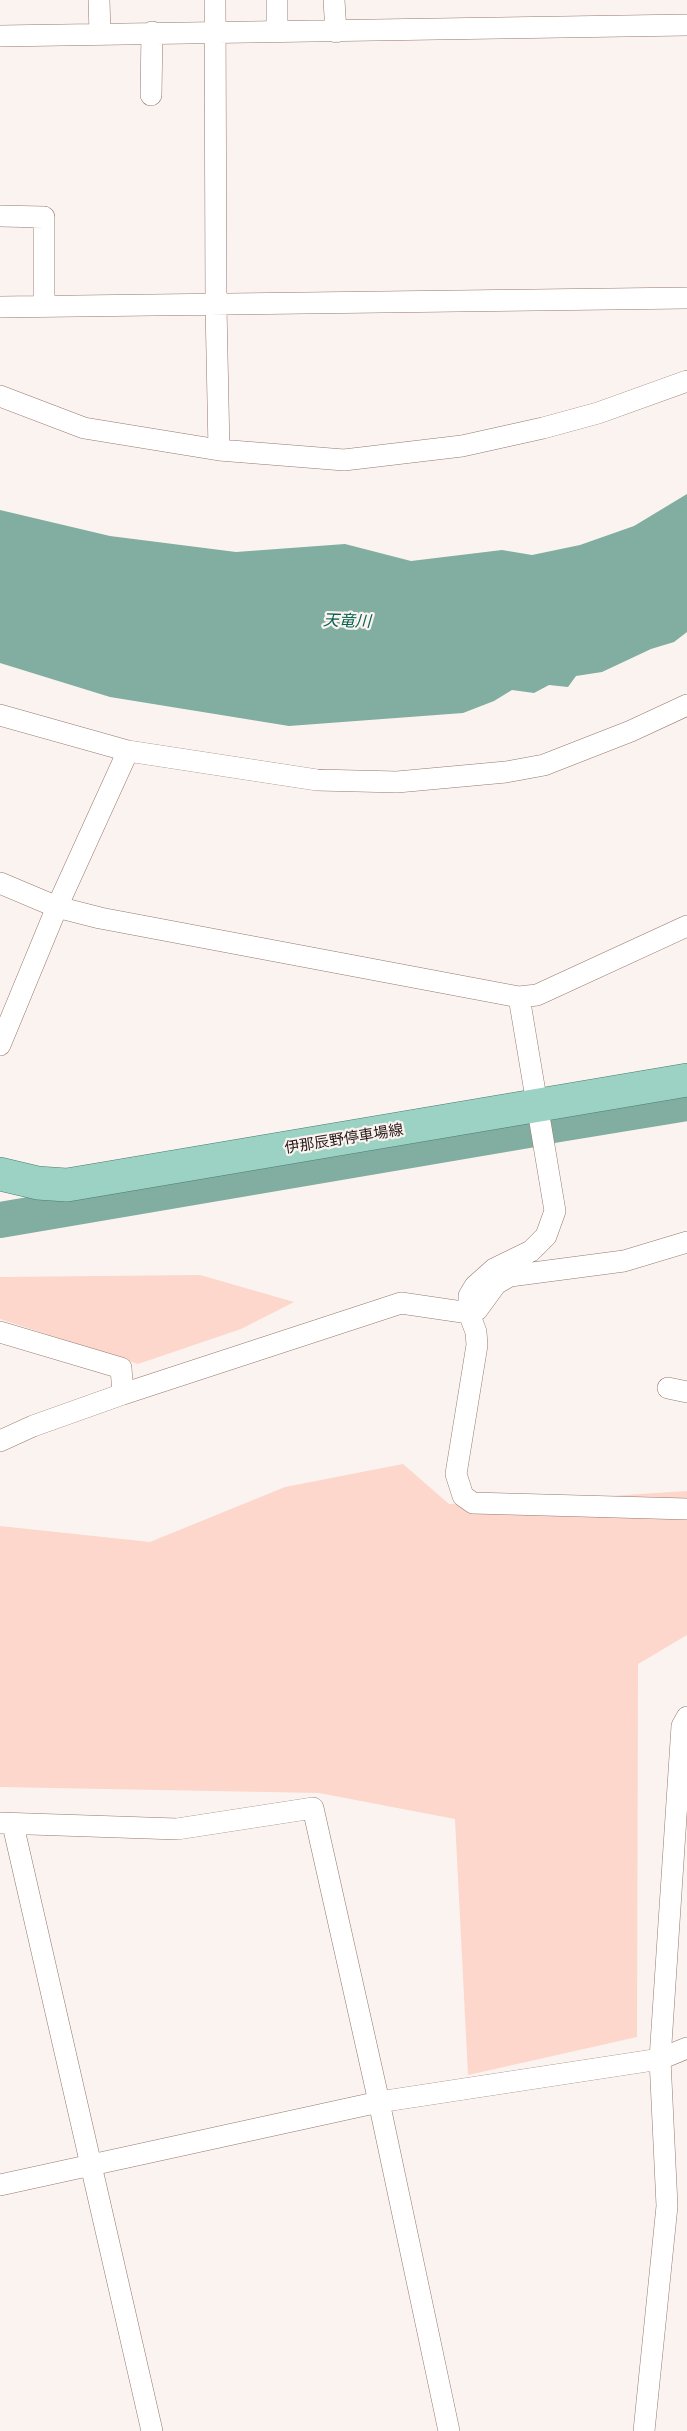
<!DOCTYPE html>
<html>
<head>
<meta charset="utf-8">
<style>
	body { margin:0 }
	canvas { display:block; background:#faf3f0 }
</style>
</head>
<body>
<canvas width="687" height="2431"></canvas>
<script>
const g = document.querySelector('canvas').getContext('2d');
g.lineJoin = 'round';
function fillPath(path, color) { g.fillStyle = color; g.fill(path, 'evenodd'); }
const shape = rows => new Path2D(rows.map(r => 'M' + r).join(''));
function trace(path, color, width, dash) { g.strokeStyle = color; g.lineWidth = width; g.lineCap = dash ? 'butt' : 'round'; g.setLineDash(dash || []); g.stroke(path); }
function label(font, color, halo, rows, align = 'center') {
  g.font = font + ' "Asap Condensed","Noto Sans JP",sans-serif'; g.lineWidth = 4.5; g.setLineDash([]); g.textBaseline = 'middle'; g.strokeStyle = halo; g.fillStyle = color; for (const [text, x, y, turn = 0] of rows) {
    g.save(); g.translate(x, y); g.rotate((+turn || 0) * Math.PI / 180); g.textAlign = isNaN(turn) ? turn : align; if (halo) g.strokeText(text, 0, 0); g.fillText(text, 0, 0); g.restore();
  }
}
const green = shape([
	[200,1275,294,1302,241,1329,138,1364,0,1319,0,1277],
	[403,1464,449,1504,518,1502,687,1491,687,1635,638,1664,637,2037,468,2075,455,1819,319,1793,0,1787,0,1526,150,1542,285,1487]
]);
const water = shape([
	[687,494,687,632,674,642,651,649,602,672,576,676,568,687,549,685,534,693,512,690,494,701,463,713,289,726,110,697,0,663,0,510,110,536,236,552,345,544,411,561,502,550,532,555,580,545,634,526]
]);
const river = shape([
	[547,1126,687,1103],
	[0,1220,534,1129]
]);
const street = shape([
	[99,0,100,34],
	[215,0,216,306,219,450],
	[277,0,277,31],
	[334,0,336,32],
	[0,36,687,25],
	[151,95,152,32],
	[0,216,44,217,44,306],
	[0,307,687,298],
	[0,396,84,428,219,450,344,460,462,446,543,428,598,413,687,381],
	[0,715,128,751,317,780,397,782,506,772,544,765,631,731,687,705],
	[0,883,57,907,100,918,519,997,537,995,687,926],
	[519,997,555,1211,546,1236,531,1251,494,1269,475,1286,469,1296,469,1313,476,1332,477,1345,456,1474,463,1496,473,1503,687,1509],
	[0,1045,57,907,128,751],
	[0,1332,121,1368,123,1394],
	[668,1388,687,1392],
	[0,1441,33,1426,123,1394,401,1303,469,1313,477,1310,496,1284,510,1276,624,1261,687,1242],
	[0,1823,177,1829,313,1808,379,2102,449,2431],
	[13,1825,152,2431],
	[0,2185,379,2102,660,2059,687,2048],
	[644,2431,667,2206,660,2059,682,1726,687,1717]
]);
const primary = shape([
	[0,1174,38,1183,67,1185,687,1080]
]);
const streetNames = [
	["伊那辰野停車場線",344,1139,-9]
];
const waterNames = [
	["天竜川",347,621,2]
];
fillPath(green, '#fdd7cb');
fillPath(water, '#81aea1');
trace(river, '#81aea1', 36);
trace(street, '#98786e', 22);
trace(primary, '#487e6e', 34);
trace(street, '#fff', 21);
trace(primary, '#9bd2c4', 33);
label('15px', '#271a17', '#faf3f0', streetNames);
label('italic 16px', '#056251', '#faf3f0', waterNames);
</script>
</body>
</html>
